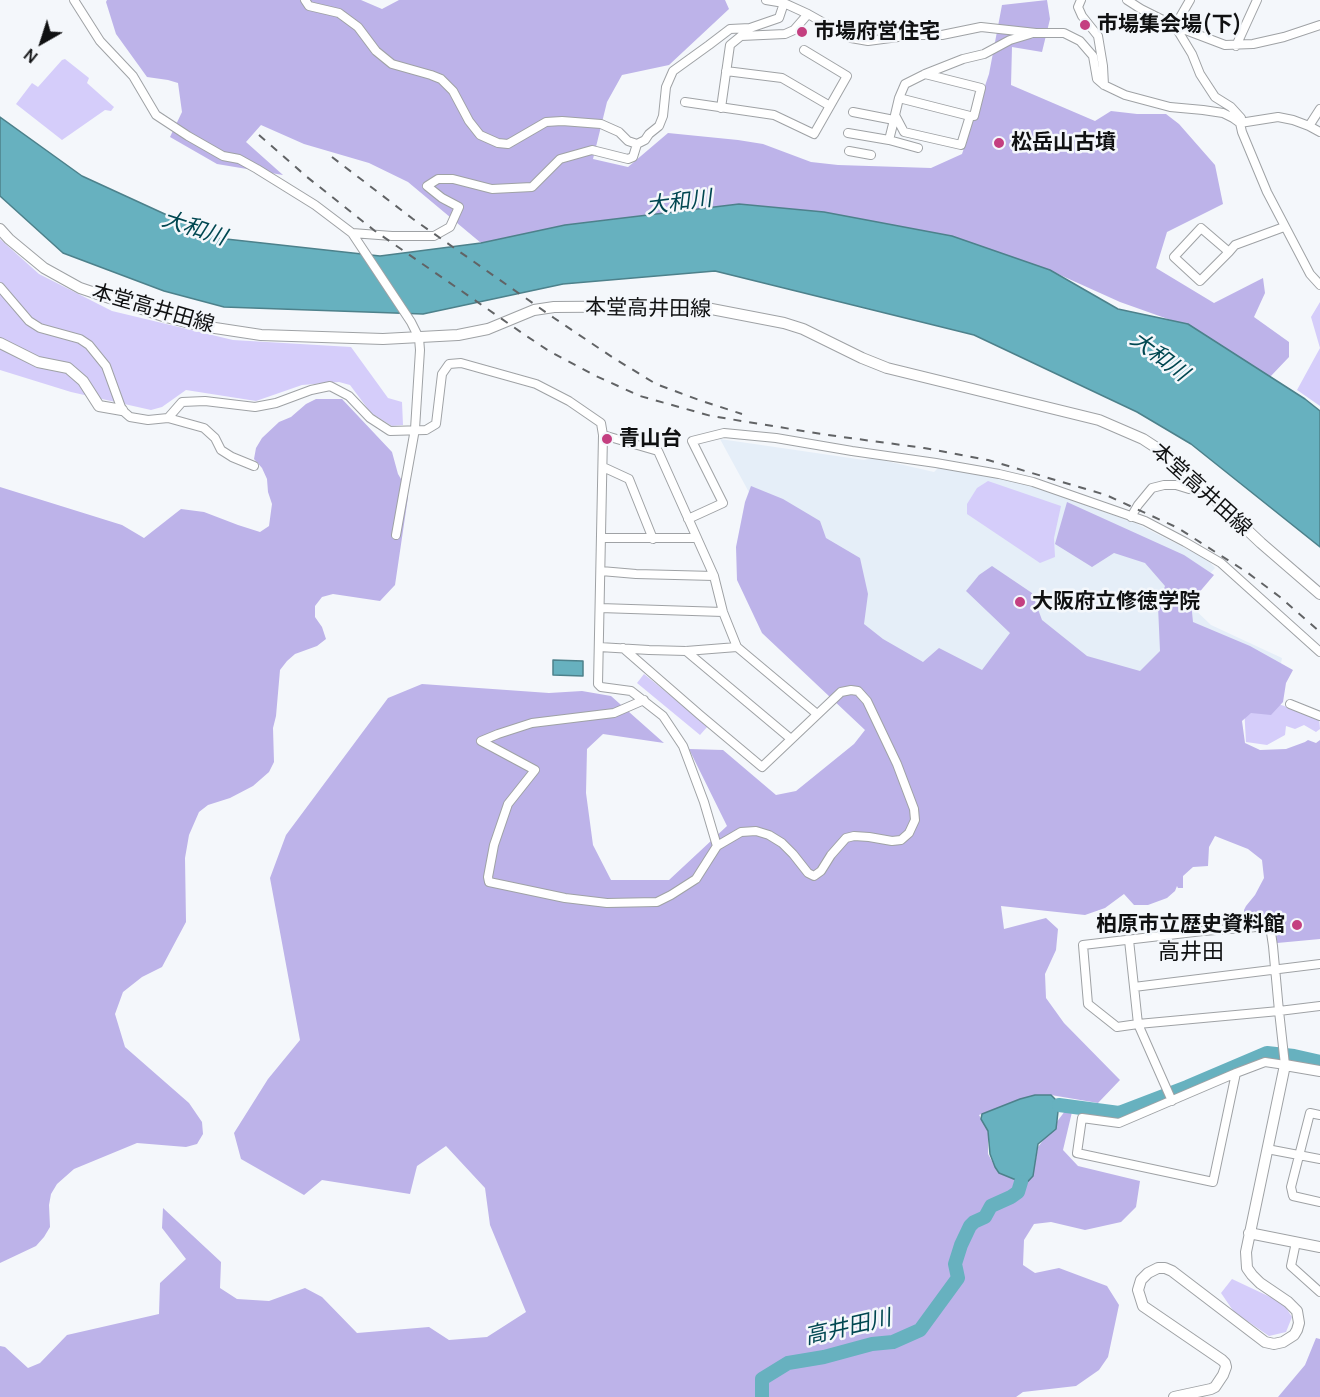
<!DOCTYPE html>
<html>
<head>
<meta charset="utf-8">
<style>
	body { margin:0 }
	#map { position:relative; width:1320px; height:1397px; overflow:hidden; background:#f4f7fb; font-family:Manrope,sans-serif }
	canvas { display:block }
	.north { position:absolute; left:12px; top:12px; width:60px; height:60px; -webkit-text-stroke:4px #f4f7fb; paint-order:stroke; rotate:219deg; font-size:16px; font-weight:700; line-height:24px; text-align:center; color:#101112 }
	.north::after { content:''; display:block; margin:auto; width:21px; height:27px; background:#101112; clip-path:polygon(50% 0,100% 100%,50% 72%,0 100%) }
</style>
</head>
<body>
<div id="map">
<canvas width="1320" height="1397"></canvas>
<div class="north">N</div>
</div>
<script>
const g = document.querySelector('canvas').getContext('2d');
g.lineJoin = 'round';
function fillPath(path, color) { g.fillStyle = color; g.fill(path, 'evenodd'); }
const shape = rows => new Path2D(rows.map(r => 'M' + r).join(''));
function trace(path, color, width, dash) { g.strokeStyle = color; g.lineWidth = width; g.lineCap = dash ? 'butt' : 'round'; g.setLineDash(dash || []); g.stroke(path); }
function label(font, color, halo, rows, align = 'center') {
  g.font = font + ' Manrope,"Noto Sans JP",sans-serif'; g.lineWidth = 5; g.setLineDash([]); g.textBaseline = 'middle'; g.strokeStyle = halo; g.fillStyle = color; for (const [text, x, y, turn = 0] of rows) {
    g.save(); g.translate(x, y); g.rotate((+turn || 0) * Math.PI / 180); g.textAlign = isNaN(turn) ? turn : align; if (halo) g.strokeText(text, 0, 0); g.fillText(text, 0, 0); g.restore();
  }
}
const built = shape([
	[720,439,864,460,873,458,934,472,941,465,1024,483,1135,523,1207,559,1215,568,1186,601,1211,625,1282,658,1274,701,1057,750,861,632,757,507]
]);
const green = shape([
	[65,59,89,78,87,83,114,107,111,111,105,110,62,140,16,104,32,83,38,87,62,60],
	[0,239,39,274,112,311,233,340,351,347,388,398,402,402,403,425,392,426,371,413,350,385,339,382,302,385,256,401,186,390,162,407,151,410,71,392,0,370],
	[1320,302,1320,406,1297,390,1320,348,1311,317],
	[988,481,1061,506,1054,538,1055,557,1040,563,967,514,967,504,977,488],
	[644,674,708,726,700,735,637,683],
	[1278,704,1319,717,1320,729,1316,732,1304,725,1295,729,1286,726,1285,735,1267,745,1246,742,1244,707],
	[1232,1279,1283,1303,1292,1317,1286,1332,1269,1336,1234,1312,1221,1293]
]);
const forest = shape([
	[107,0,361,0,382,9,399,0,725,0,729,9,669,65,622,75,607,102,593,159,628,167,668,133,738,140,763,144,811,162,838,165,931,168,962,154,989,74,1002,5,1047,0,1050,19,1042,52,1012,47,1011,85,1095,121,1111,111,1137,114,1166,114,1179,124,1215,165,1223,204,1167,232,1156,268,1214,303,1263,278,1265,293,1254,317,1289,342,1289,357,1270,377,1196,329,1120,302,1049,270,739,204,565,225,481,243,408,182,369,163,304,144,261,125,246,142,283,175,217,164,170,137,182,112,178,83,168,80,147,77,116,34,106,2],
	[316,399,342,399,392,452,398,474,404,484,408,497,395,585,380,601,333,594,322,597,315,606,315,617,322,627,326,639,317,646,295,654,287,661,280,670,276,716,273,728,274,762,269,772,253,786,230,798,208,805,199,812,189,835,185,858,186,922,162,967,142,977,123,992,115,1014,125,1047,189,1103,202,1122,203,1134,197,1144,186,1147,137,1143,74,1169,57,1184,51,1194,49,1205,50,1227,44,1237,36,1246,0,1263,0,487,122,525,144,538,181,509,204,512,238,525,260,532,269,526,272,504,268,492,267,479,262,468,254,459,256,448,262,438,279,422,291,417,306,404],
	[751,486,783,499,820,521,826,538,860,558,868,594,864,624,883,639,923,662,939,648,982,670,1010,633,966,591,979,575,992,566,1032,593,1042,620,1087,656,1140,671,1160,651,1158,606,1165,586,1145,563,1114,553,1092,567,1055,544,1067,502,1184,555,1214,575,1191,602,1193,622,1250,646,1293,670,1286,683,1283,702,1271,715,1251,713,1242,721,1245,743,1260,750,1286,749,1305,742,1308,740,1316,743,1320,740,1320,939,1277,943,1274,923,1246,924,1244,910,1246,906,1255,895,1264,878,1262,860,1248,849,1215,836,1209,847,1208,866,1193,867,1183,876,1183,888,1178,888,1177,886,1175,891,1167,898,1148,905,1134,905,1124,894,1105,908,1085,915,1001,906,1004,929,1046,918,1058,929,1056,950,1045,974,1046,998,1064,1023,1120,1080,1098,1103,1051,1095,1011,1103,979,1115,988,1131,988,1154,998,1172,1024,1184,1033,1175,1038,1147,1065,1111,1072,1112,1063,1150,1078,1166,1140,1181,1136,1207,1121,1222,1085,1230,1051,1222,1034,1224,1024,1240,1023,1265,1035,1273,1059,1268,1107,1286,1119,1305,1108,1357,1099,1370,1076,1386,1023,1392,1016,1397,0,1397,0,1346,5,1347,28,1368,40,1363,67,1335,159,1314,160,1283,186,1259,162,1228,163,1208,221,1262,220,1288,237,1299,269,1301,305,1288,322,1297,357,1333,429,1327,449,1340,487,1337,526,1312,490,1225,485,1188,446,1146,417,1166,410,1194,322,1180,304,1195,241,1159,234,1133,268,1079,300,1040,270,878,286,835,388,698,422,684,549,693,582,691,611,696,664,743,603,734,587,749,586,793,593,845,611,880,669,880,727,826,689,749,723,750,776,795,796,791,854,744,865,730,762,633,737,580,736,547,745,502],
	[1316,1338,1320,1339,1320,1397,1278,1397,1305,1365]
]);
const water = shape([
	[0,117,82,176,217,238,380,256,481,243,565,225,739,204,824,212,952,236,1050,270,1118,309,1188,324,1305,399,1320,411,1320,547,1191,444,1137,412,974,335,715,271,563,284,423,314,224,307,164,291,63,253,0,196,0,117],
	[553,660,583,661,583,676,553,675,553,660],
	[1035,1095,1051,1095,1059,1103,1056,1129,1038,1144,1033,1176,1018,1192,1021,1182,999,1173,995,1167,990,1154,988,1131,981,1119,982,1114,1020,1099,1035,1095]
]);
const river = shape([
	[1059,1105,1119,1113,1187,1087,1267,1053,1294,1056,1320,1062],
	[762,1397,762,1379,788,1363,824,1357,872,1344,893,1342,920,1330,958,1278,955,1264,961,1245,970,1226,974,1222,985,1217,991,1206,1011,1197,1018,1192,1021,1182]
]);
const minor = shape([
	[74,0,100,41,133,76,156,115,188,136,223,156,239,159,257,169,315,205,352,233,411,322,419,338,420,350,415,429,396,535],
	[305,0,309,6,339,13,358,27,376,51,392,64,431,75,441,79,453,91,469,121,480,135,498,143,508,144,546,122,562,121,601,124,619,132,628,141,637,144,645,140,649,134,659,126,663,116,666,87,673,71,709,45,730,29,750,28,779,18,784,3],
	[766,0,784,3,808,14,851,38,868,41,913,35,942,35,981,27,1036,33,1064,33,1080,41,1093,56,1097,79,1104,85,1125,95,1170,107,1203,110,1223,113,1233,118,1240,123,1278,117,1293,120,1309,126,1320,132],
	[1081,0,1078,7,1082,16,1098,36,1103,66,1104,85],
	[1127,0,1141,9,1175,26,1225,45,1253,44,1284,37,1320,25],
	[1175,26,1192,54,1200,74,1215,97,1231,107,1241,118,1240,123,1242,132,1267,192,1310,274,1320,285],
	[1175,26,1190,0],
	[1236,46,1257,0],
	[726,71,782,78,830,106],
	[925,74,981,88,974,116,970,116,961,145,904,132,895,115,899,98,905,84,925,74,963,59,984,54,1010,40,1030,34],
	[899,98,970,116],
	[685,102,774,115,814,134,847,76,804,50],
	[721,108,730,45,741,36,785,34,794,30,808,14],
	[853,112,894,120],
	[1309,126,1320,109],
	[848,133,889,140,918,148],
	[889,140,895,116],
	[849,151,871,155],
	[352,233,392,236,434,236,450,227,459,207,442,198,427,186,438,179,453,179,492,189,532,187,560,159,592,150,628,159,633,157,637,144],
	[1229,252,1201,228,1174,257,1200,281,1229,252,1235,245,1284,227],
	[0,287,29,321,40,328,80,339,89,345,106,366,122,410,130,417,148,420,168,418,182,402,205,401,255,407,276,403,311,390,330,386,349,396,370,418,390,431,426,430,436,424,442,374,449,364,461,363,536,384,569,401,601,423,603,435,598,684,601,687,631,691,663,716,683,746,704,802,717,846],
	[168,418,204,428,215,438,221,450,232,457,254,466],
	[603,435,658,451,714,576,723,612,737,647,817,714],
	[603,467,629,479,653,539],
	[1131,517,1138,505,1152,488,1164,485,1176,485,1189,489,1206,490],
	[688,519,723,503,692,441,724,433,776,438,852,451,936,463,999,474,1033,482,1145,521,1185,542,1221,563,1320,652],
	[601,538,697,538],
	[601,571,636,574,714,576],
	[600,608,723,612],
	[599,647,649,650,686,651,737,647],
	[623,648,700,715,762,767,841,692,851,690,858,691,867,701,897,764,914,809,915,820,909,833,901,840,892,841,869,837,854,836,846,838,831,855,821,871,814,876,808,873,793,854,782,843,769,835,756,831,741,832,717,846,696,879,671,895,657,902,607,903,565,898,489,882,488,877,494,845,508,804,535,770,481,741,498,734,532,723,614,713,644,700],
	[686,651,791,739],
	[1290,704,1320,716],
	[1129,940,1138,1024,1172,1101],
	[1134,987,1320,964],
	[1236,1073,1213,1182,1077,1153,1082,1118,1119,1123,1236,1073,1265,1062,1285,1065,1279,1011,1273,946,1270,926,1203,931,1083,945,1088,1004,1117,1027,1138,1024,1279,1011,1320,1006],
	[1320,1115,1310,1113,1291,1187,1293,1196,1320,1202],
	[1267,1149,1320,1159],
	[1296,1242,1291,1266,1320,1292]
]);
const tertiary = shape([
	[0,343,38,362,68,368,83,381,99,406,122,410],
	[1249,1233,1320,1247],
	[1174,1397,1211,1389,1215,1387,1223,1375,1226,1367,1225,1363,1222,1360,1143,1306,1138,1290,1141,1280,1148,1273,1158,1268,1165,1268,1172,1271,1265,1342,1274,1344,1283,1342,1294,1335,1297,1330,1299,1323,1297,1311,1288,1302,1260,1283,1252,1275,1247,1268,1246,1252,1285,1065,1320,1071]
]);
const secondary = shape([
	[0,229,9,239,44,268,80,288,166,317,202,326,261,335,383,339,458,335,488,329,534,310,554,307,696,306,784,323,803,329,862,358,887,368,1099,420,1143,439,1169,456,1261,543,1320,594]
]);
const rail = shape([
	[259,135,307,177,375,231,525,335,549,351,596,376,640,396,711,416,828,435,924,448,988,460,1106,495,1178,528,1248,573,1280,597,1320,632],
	[332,157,413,219,554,318,612,357,656,384,699,400,742,414]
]);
const markers = [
	[1085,25,6,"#c43f80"],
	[802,32,6,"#c43f80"],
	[999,143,6,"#c43f80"],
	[607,439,6,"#c43f80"],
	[1020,602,6,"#c43f80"],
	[1297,925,6,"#c43f80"]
];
const poiNames = [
	["市場集会場(下)",1097,25],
	["市場府営住宅",814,32],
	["松岳山古墳",1011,143],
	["青山台",619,439],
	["大阪府立修徳学院",1032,602],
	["柏原市立歴史資料館",1285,925,"right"]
];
const streetNames = [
	["本堂高井田線",153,309,16],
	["本堂高井田線",648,309,1],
	["本堂高井田線",1201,490,42]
];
const waterNames = [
	["大和川",679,203,-7],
	["大和川",194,229,18],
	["大和川",1159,357,37],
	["高井田川",848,1328,-13]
];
const neighbourhoodNames = [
	["高井田",1191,953]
];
fillPath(built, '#e5eef8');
fillPath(green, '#d5cdfa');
fillPath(forest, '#bdb3e9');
fillPath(water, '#67b1bf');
trace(water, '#4d818b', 1.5);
trace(river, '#67b1bf', 14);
trace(minor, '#9fa2a5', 10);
trace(tertiary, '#9fa2a5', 12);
trace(secondary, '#9fa2a5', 12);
trace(minor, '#fff', 8);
trace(tertiary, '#fff', 10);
trace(secondary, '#fff', 10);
trace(rail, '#616365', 2, [8, 8]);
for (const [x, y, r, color] of markers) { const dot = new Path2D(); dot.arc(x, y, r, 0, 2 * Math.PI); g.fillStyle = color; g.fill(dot); trace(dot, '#f4f7fb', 2); }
label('bold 21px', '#101112', '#f4f7fb', poiNames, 'left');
label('21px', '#101112', '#f4f7fb', streetNames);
label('italic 22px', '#004751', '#f4f7fb', waterNames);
label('22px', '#101112', '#f4f7fb', neighbourhoodNames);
</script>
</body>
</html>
